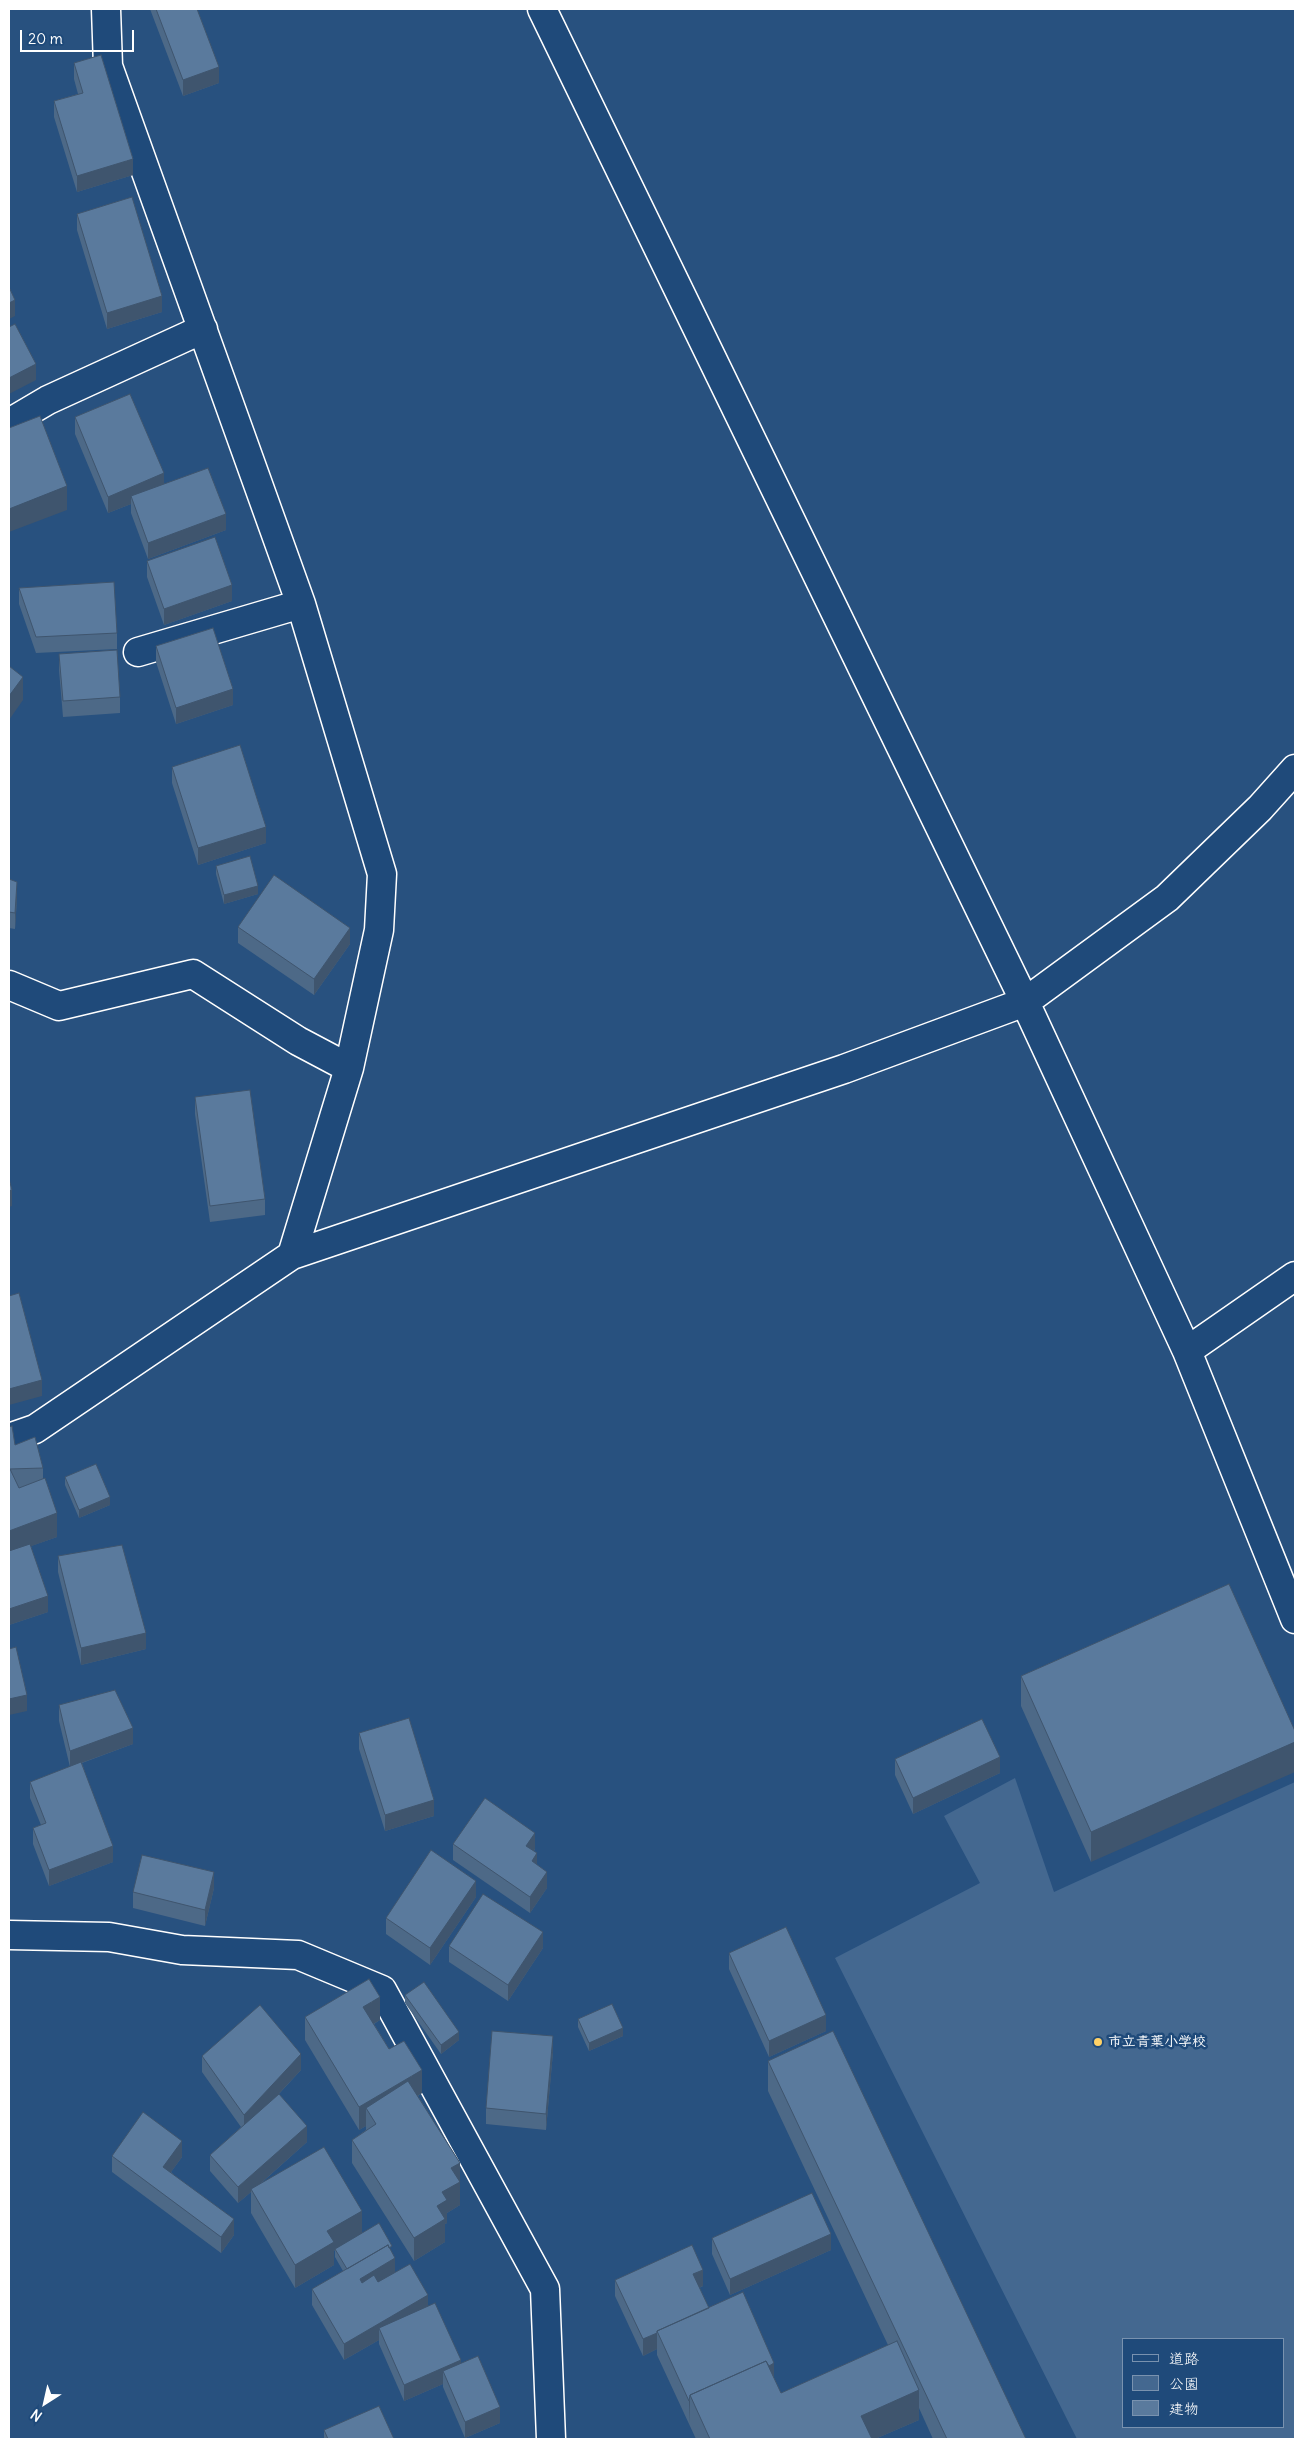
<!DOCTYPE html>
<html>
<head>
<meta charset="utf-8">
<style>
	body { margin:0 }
	#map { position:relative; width:1304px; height:2448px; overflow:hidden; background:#28517f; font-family:Delius,"Klee One",sans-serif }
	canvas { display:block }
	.frame { position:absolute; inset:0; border:10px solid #fff; pointer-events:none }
	.legend { position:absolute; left:1122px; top:2338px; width:162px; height:90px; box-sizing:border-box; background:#1f4a7a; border:1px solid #7992af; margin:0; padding:6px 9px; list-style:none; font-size:15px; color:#fff }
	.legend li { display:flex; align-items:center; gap:10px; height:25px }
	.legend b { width:25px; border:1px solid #7992af }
	.north { position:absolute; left:20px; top:2378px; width:50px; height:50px; -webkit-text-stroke:4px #1f4a7a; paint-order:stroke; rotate:215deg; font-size:14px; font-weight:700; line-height:20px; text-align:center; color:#fff }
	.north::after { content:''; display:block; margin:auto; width:18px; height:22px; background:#fff; clip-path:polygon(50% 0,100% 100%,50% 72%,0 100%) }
	.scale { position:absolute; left:20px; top:30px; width:114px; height:22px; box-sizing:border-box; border:2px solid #fff; border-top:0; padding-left:6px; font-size:15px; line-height:18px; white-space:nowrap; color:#fff; -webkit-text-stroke:4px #1f4a7a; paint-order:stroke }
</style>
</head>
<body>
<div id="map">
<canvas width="1304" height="2448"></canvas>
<div class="frame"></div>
<ul class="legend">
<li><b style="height:6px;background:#1f4a7a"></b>道路</li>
<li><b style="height:14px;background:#446890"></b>公園</li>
<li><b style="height:14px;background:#5a7a9d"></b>建物</li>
</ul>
<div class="north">N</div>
<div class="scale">20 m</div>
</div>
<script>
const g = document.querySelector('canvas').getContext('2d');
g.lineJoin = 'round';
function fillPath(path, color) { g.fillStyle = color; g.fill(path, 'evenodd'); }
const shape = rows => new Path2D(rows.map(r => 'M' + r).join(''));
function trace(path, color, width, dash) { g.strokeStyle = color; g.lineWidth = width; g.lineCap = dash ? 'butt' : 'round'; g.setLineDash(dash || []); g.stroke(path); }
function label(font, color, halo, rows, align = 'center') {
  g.font = font + ' Delius,"Klee One",sans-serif'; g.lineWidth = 5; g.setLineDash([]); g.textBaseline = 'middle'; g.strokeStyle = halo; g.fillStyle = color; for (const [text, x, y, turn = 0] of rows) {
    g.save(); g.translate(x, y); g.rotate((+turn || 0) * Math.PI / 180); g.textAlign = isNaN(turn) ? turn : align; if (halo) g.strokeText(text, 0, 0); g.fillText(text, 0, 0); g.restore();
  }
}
const green = shape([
	[1015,1778,1054,1892,1295,1782,1295,2439,1077,2439,835,1958,980,1883,944,1816],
	[1123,2339,1283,2339,1283,2427,1123,2427]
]);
const minor = shape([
	[106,9,108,66,301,604,382,874,379,930,349,1068,292,1255],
	[542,9,1025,1002,1187,1351,1295,1619],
	[9,423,48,400,203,329],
	[138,652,301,604],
	[9,985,59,1006,193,974,298,1041,349,1068],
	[1187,1351,1295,1276],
	[9,1438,35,1429,292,1255,844,1069,1025,1002,1167,898,1260,808,1295,769],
	[9,1935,109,1937,182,1950,298,1955,382,1990,545,2289,551,2439]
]);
const wall = shape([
	[150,9,197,9,219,83,183,96],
	[74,63,133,175,77,192,54,117,54,101,78,94,74,79],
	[77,214,162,312,107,329,77,230],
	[75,417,164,484,226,530,148,559,131,513,131,504,108,513,75,434],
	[147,561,232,601,164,625,147,577],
	[19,588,117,633,117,649,36,653,19,604],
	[156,646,233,705,176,724,156,662],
	[59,654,120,697,120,713,63,717,59,670],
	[172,767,266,843,198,865,172,783],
	[216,866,258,894,224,904,216,874],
	[9,879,17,898,15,929,9,928],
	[238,927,350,944,314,995,238,943],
	[195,1097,265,1199,265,1215,210,1222,195,1114],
	[9,1427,15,1445,43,1468,43,1479,57,1537,31,1546,48,1612,9,1625],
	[65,1477,110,1505,79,1518,65,1485],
	[58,1556,146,1649,81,1665,58,1572],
	[1229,1584,1091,1862,1021,1706,1021,1676],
	[59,1705,133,1744,82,1763,113,1862,49,1886,33,1844,33,1828,41,1825,30,1798,30,1782,70,1767,59,1721],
	[359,1733,434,1816,385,1831,359,1749],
	[895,1759,1000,1773,913,1814,895,1775],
	[453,1844,535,1849,534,1851,537,1865,547,1888,530,1913,453,1860],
	[214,1888,205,1926,133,1908,133,1892],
	[476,1897,430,1965,386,1934,386,1918],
	[449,1946,543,1948,508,2001,449,1962],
	[729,1953,826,2031,769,2057,729,1969],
	[405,1995,459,2040,441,2054,405,2003],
	[305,2017,380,2020,374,2024,389,2049,422,2093,418,2096,460,2163,460,2205,447,2213,447,2223,445,2224,445,2242,414,2261,352,2163,352,2140,366,2130,366,2126,359,2130,305,2040],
	[578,2019,623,2036,589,2051,578,2027],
	[553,2052,546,2130,486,2124,486,2108],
	[202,2056,301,2070,278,2095,307,2142,259,2185,362,2233,392,2253,395,2272,428,2306,461,2364,500,2423,465,2438,443,2387,443,2384,404,2401,379,2344,379,2340,344,2360,312,2305,312,2289,343,2271,335,2257,335,2250,334,2251,334,2265,295,2288,251,2213,251,2192,238,2203,210,2171,210,2155,241,2127,202,2072],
	[768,2061,1026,2439,933,2439,919,2408,919,2420,875,2439,696,2439,657,2355,657,2349,643,2356,615,2296,615,2280,703,2286,699,2288,709,2308,781,2393,888,2345,768,2091],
	[112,2156,182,2157,171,2172,234,2235,221,2253,112,2172],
	[712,2238,831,2250,730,2295,712,2254],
	[324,2430,394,2439,324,2439]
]);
const shadedWall = shape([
	[219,67,219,83,183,96,183,80],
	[133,159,133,175,77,192,77,176],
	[162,296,162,312,107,329,107,313],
	[15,300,15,316,9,319,9,303],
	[36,364,36,380,9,394,9,378],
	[164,473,164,490,131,496,131,504,108,513,108,497],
	[67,486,67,510,9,532,9,509],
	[226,514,226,530,148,559,148,543],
	[232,585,232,601,164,625,164,609],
	[23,677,23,700,9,720,9,696],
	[233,689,233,705,176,724,176,708],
	[266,827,266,843,198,865,198,848],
	[17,882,17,898,15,929,15,913],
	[258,886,258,894,224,904,224,895],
	[350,928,350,944,314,995,314,979],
	[12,1190,12,1206,9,1207,9,1191],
	[42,1380,42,1396,9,1405,9,1389],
	[110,1497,110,1505,79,1518,79,1510],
	[57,1513,57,1537,9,1554,9,1531],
	[48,1596,48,1612,9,1625,9,1609],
	[146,1633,146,1649,81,1665,81,1648],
	[27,1695,27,1711,9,1715,9,1699],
	[133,1728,133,1744,70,1767,70,1751],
	[1295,1742,1295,1772,1091,1862,1091,1832],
	[1000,1757,1000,1773,913,1814,913,1798],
	[434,1800,434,1816,385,1831,385,1815],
	[535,1833,535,1849,526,1862,526,1846],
	[113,1846,113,1862,49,1886,49,1870],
	[537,1853,537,1869,532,1861],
	[214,1872,214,1888,205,1926,205,1910],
	[547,1872,547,1888,530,1913,530,1897],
	[476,1881,476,1897,430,1965,430,1948],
	[543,1932,543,1948,508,2001,508,1985],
	[380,1997,380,2020,363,2030,363,2007],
	[826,2015,826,2031,769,2057,769,2041],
	[623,2028,623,2036,589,2051,589,2043],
	[459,2032,459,2040,441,2054,441,2045],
	[553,2036,553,2052,546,2130,546,2114],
	[301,2054,301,2070,244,2131,244,2115],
	[422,2070,422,2093,375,2121,366,2108,366,2126,359,2130,359,2107],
	[307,2126,307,2142,252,2191,251,2189,251,2192,238,2203,238,2187],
	[182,2141,182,2157,163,2183,163,2167],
	[460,2163,460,2205,447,2213,447,2223,445,2224,445,2242,414,2261,414,2238,437,2206,451,2168],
	[362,2211,362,2235,335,2249,335,2250,334,2251,334,2265,295,2288,295,2265,327,2231],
	[234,2219,234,2235,221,2253,221,2237],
	[831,2234,831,2250,730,2295,730,2279],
	[395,2258,395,2274,360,2295,360,2279],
	[703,2270,703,2286,693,2290,693,2274],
	[428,2295,428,2311,379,2328,379,2340,344,2360,344,2344],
	[657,2333,657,2349,643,2356,643,2339],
	[461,2360,461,2377,443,2371,443,2384,404,2401,404,2385],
	[774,2363,774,2386,692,2400],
	[919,2390,919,2420,875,2439,861,2439,861,2416],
	[689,2401,690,2401,689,2425],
	[500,2407,500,2423,465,2438,465,2422]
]);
const building = shape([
	[156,9,197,9,219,67,183,80,156,9],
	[101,55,133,159,77,176,54,101,83,93,74,63,101,55],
	[132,197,162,296,107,313,77,214,132,197],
	[9,287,15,300,9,303,9,287],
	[15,324,36,364,9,378,9,327,15,324],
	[130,394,164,473,108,497,75,417,130,394],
	[40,416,67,486,9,509,9,428,40,416],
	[208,468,226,514,148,543,131,496,208,468],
	[215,537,232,585,164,609,147,561,215,537],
	[114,582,117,633,36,637,19,588,114,582],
	[213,628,233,689,176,708,156,646,213,628],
	[117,650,120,697,63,701,59,654,117,650],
	[9,666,23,677,9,696,9,666],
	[240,745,266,827,198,848,172,767,240,745],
	[250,856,258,886,224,895,216,866,250,856],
	[274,875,350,928,314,979,238,927,274,875],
	[9,879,17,882,15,913,9,912,9,879],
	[250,1090,265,1199,210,1206,195,1097,250,1090],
	[9,1179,12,1190,9,1191,9,1179],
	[19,1293,42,1380,9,1389,9,1296,19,1293],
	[12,1426,15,1445,35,1437,43,1468,10,1469,19,1488,45,1478,57,1513,9,1531,9,1427,12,1426],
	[96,1464,110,1497,79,1510,65,1477,96,1464],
	[30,1544,48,1596,9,1609,9,1551,30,1544],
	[122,1545,146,1633,81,1648,58,1556,122,1545],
	[1229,1584,1295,1731,1295,1742,1091,1832,1021,1676,1229,1584],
	[16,1647,27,1695,9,1699,9,1649,16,1647],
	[115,1690,133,1728,70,1751,59,1705,115,1690],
	[409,1718,434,1800,385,1815,359,1733,409,1718],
	[982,1719,1000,1757,913,1798,895,1759,982,1719],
	[81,1762,113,1846,49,1870,33,1828,46,1823,30,1782,81,1762],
	[485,1798,535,1833,526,1846,537,1853,532,1861,547,1872,530,1897,453,1844,485,1798],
	[431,1850,476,1881,430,1948,386,1918,431,1850],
	[142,1855,214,1872,205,1910,133,1892,142,1855],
	[483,1894,543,1932,508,1985,449,1946,483,1894],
	[786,1927,826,2015,769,2041,729,1953,786,1927],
	[369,1979,380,1997,363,2007,389,2049,404,2041,422,2070,359,2107,305,2017,369,1979],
	[424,1982,459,2032,441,2045,405,1995,424,1982],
	[612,2004,623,2028,589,2043,578,2019,612,2004],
	[260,2005,301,2054,244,2115,202,2056,260,2005],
	[492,2031,553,2036,546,2114,486,2108,492,2031],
	[833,2031,1026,2439,947,2439,768,2061,833,2031],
	[408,2081,460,2163,451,2168,460,2182,442,2192,447,2200,437,2206,445,2219,414,2238,352,2140,376,2124,366,2108,408,2081],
	[279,2094,307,2126,238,2187,210,2155,279,2094],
	[143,2112,182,2141,163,2167,234,2219,221,2237,112,2156,143,2112],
	[324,2147,362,2211,327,2231,334,2242,295,2265,251,2189,324,2147],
	[812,2193,831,2234,730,2279,712,2238,812,2193],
	[379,2223,392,2246,389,2248,388,2245,347,2269,335,2249,379,2223],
	[388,2245,395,2258,360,2279,362,2283,374,2275,378,2282,410,2264,428,2295,344,2344,312,2289,388,2245],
	[692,2245,703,2270,693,2274,709,2308,657,2331,657,2333,643,2339,615,2280,692,2245],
	[743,2292,774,2363,769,2366,766,2361,690,2395,689,2401,657,2331,743,2292],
	[435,2303,461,2360,404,2385,379,2328,435,2303],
	[897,2341,919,2390,861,2416,872,2439,710,2439,690,2395,766,2361,781,2393,897,2341],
	[478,2356,500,2407,465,2422,443,2371,478,2356],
	[379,2406,394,2439,328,2439,324,2430,379,2406]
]);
const markers = [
	[1098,2042,5,"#ffd166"]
];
const poiNames = [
	["市立青葉小学校",1108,2042]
];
fillPath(green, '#446890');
trace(minor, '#fff', 31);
trace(minor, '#1f4a7a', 28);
fillPath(wall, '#4d6987');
fillPath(shadedWall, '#3f556e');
fillPath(building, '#5a7a9d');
trace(building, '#3f556e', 1);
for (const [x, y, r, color] of markers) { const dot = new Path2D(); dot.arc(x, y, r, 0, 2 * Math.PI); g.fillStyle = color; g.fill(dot); trace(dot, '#1f4a7a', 2); }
label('bold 14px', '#fff', '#1f4a7a', poiNames, 'left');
</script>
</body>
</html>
